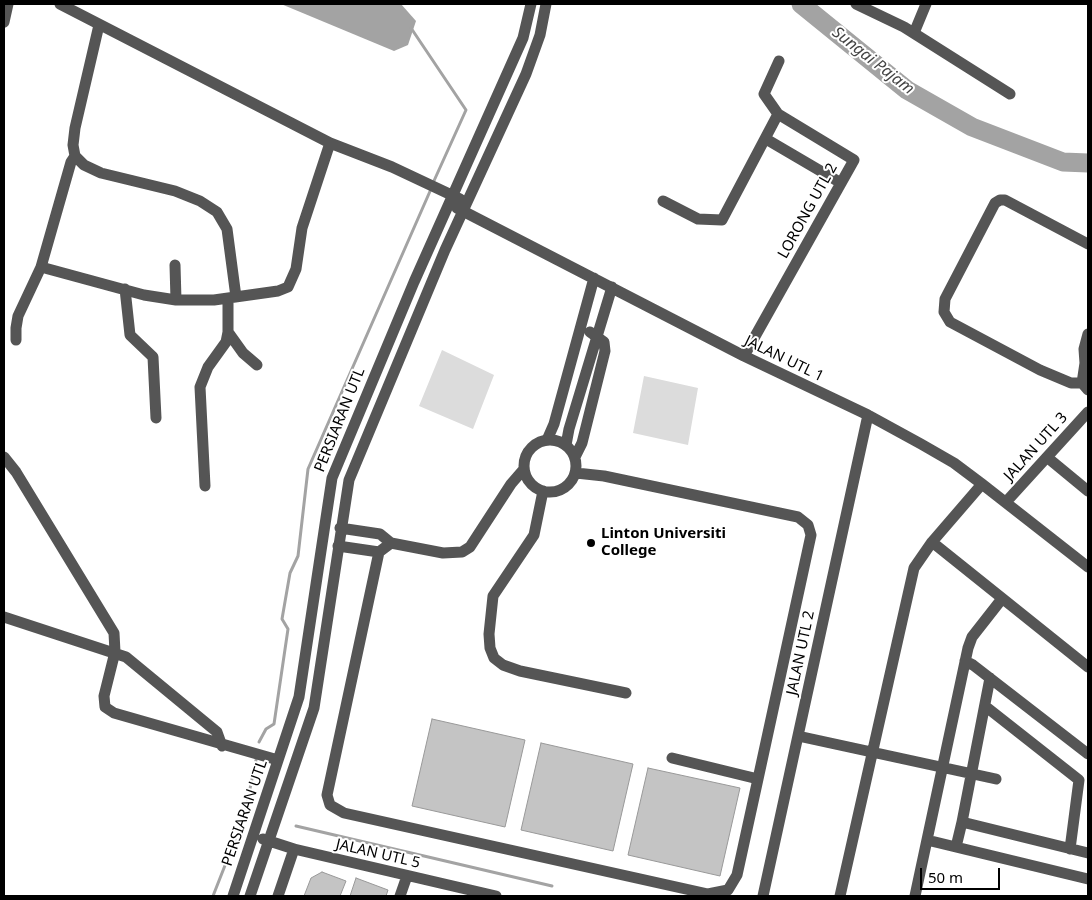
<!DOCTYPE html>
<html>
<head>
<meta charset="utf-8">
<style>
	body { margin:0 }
	#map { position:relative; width:1092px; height:900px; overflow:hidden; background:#fff; font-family:"Noto Sans",sans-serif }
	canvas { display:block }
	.frame { position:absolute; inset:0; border:5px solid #000; pointer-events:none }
	.scale { position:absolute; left:920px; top:868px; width:80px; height:22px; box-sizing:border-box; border:2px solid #000; border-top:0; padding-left:6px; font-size:15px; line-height:18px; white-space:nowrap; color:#000; -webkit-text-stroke:4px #fff; paint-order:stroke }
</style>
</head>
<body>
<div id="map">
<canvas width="1092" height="900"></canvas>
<div class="frame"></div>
<div class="scale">50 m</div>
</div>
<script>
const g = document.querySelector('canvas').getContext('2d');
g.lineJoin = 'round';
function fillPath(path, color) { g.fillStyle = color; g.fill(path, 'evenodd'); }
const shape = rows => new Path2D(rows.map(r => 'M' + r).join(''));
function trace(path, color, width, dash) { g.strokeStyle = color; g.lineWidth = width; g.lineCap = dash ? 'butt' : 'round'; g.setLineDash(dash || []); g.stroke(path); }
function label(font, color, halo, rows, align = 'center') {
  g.font = font + ' "Noto Sans",sans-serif'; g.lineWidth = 4; g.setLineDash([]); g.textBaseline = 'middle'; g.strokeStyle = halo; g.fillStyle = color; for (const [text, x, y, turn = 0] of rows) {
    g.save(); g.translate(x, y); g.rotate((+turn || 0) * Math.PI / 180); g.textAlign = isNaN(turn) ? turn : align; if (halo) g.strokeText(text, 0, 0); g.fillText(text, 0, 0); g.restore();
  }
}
const green = shape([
	[442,350,494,375,473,429,419,406],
	[644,376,698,388,688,445,633,433]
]);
const water = shape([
	[281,4,401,4,416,21,408,45,394,51]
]);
const stream = shape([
	[411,28,466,110,433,183],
	[259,742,266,729,274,724,288,629,282,619,290,573,298,556,308,469,431,189],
	[296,826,552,886],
	[213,896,244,817,256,760]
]);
const river = shape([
	[801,4,907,90,972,127,1063,162,1088,163]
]);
const building = shape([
	[432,719,525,740,505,827,412,806,432,719],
	[541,743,633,764,613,851,521,830,541,743],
	[648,768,740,788,720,876,628,855,648,768],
	[322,872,346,881,340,896,304,896,311,878,322,872],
	[356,878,388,890,386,896,350,896,356,878]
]);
const minor = shape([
	[60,4,330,143,392,167,460,199],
	[856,4,904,27,1010,94],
	[4,22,8,4],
	[99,25,75,128,73,145,75,156,84,165,101,173,175,191,200,201,217,212,227,229,236,297],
	[914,33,926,4],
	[766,139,841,183],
	[663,201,698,219,722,220,778,114],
	[457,208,744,356,868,415,921,444,954,463,982,484,1088,567],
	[175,265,176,300],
	[41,267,144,295,176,300,214,300,278,291,288,287,296,269,302,228,330,143],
	[125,289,130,335,153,357,156,418],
	[228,298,228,332,243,353,257,365],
	[1088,334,1084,349,1085,363,1082,383,1088,390],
	[16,340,16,328,18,316,41,267,71,162,75,156],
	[744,356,854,160,778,114,764,94,779,61],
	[1082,383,1071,383,1040,370,950,322,944,312,945,299,995,203,1000,200,1005,200,1088,244],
	'524 466a26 26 0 1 1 52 0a26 26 0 1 1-52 0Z',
	[547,440,554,424,594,278],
	[566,445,569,429,612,287],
	[4,457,16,472,114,633,115,652,104,696,105,707,114,713,278,760],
	[575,457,582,443,605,351,604,342,590,332],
	[1048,458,1088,491],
	[205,486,200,387,208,367,226,342,228,332],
	[543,491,534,535,493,596,489,634,490,648,494,658,503,665,520,671,626,693],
	[1006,502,1088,412],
	[340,528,380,534,391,543,443,553,462,552,470,547,511,484,524,469],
	[932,542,1088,667],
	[391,543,379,552,327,795,330,805,344,813,708,894,728,890,737,875,758,779,811,535,808,525,798,517,604,476,576,473],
	[338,546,379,552],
	[4,617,126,657,217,732,222,746],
	[965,661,973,665,1088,754],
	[985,706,1079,780,1070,849],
	[798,736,996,779],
	[672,758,758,779],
	[962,822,990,678],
	[263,839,294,849,496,896],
	[927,840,1088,879],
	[956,847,962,822,1088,853],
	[233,896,299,697,332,478,414,282,523,38,531,4],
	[250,896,314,708,349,480,445,250,526,74,540,35,546,4],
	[278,896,294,849],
	[400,896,407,876],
	[763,896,868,415],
	[840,896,914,568,932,542,982,484],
	[915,896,968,648,972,637,1001,600]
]);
const markers = [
	[591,543,5,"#000"]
];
const streetNames = [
	["LORONG UTL 2",808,211,-61],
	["JALAN UTL 1",784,359,26],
	["PERSIARAN UTL",340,420,-68],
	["JALAN UTL 3",1036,447,-48],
	["JALAN UTL 2",801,653,-78],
	["PERSIARAN UTL",245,813,-71],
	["JALAN UTL 5",378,854,13]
];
const poiNames = [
	["Linton Universiti",601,534],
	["College",601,551]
];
const waterNames = [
	["Sungai Pajam",873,61,38]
];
fillPath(green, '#dcdcdc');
fillPath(water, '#a3a3a3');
trace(stream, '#a3a3a3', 3);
trace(river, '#a3a3a3', 19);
fillPath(building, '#c4c4c4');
trace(building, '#999', 1);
trace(minor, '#555', 11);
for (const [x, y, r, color] of markers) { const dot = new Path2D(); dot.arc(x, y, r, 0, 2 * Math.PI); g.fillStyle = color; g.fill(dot); trace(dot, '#fff', 2); }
label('15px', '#000', '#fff', streetNames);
label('bold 15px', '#000', '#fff', poiNames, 'left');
label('italic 16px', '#444', '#fff', waterNames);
</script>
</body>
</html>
